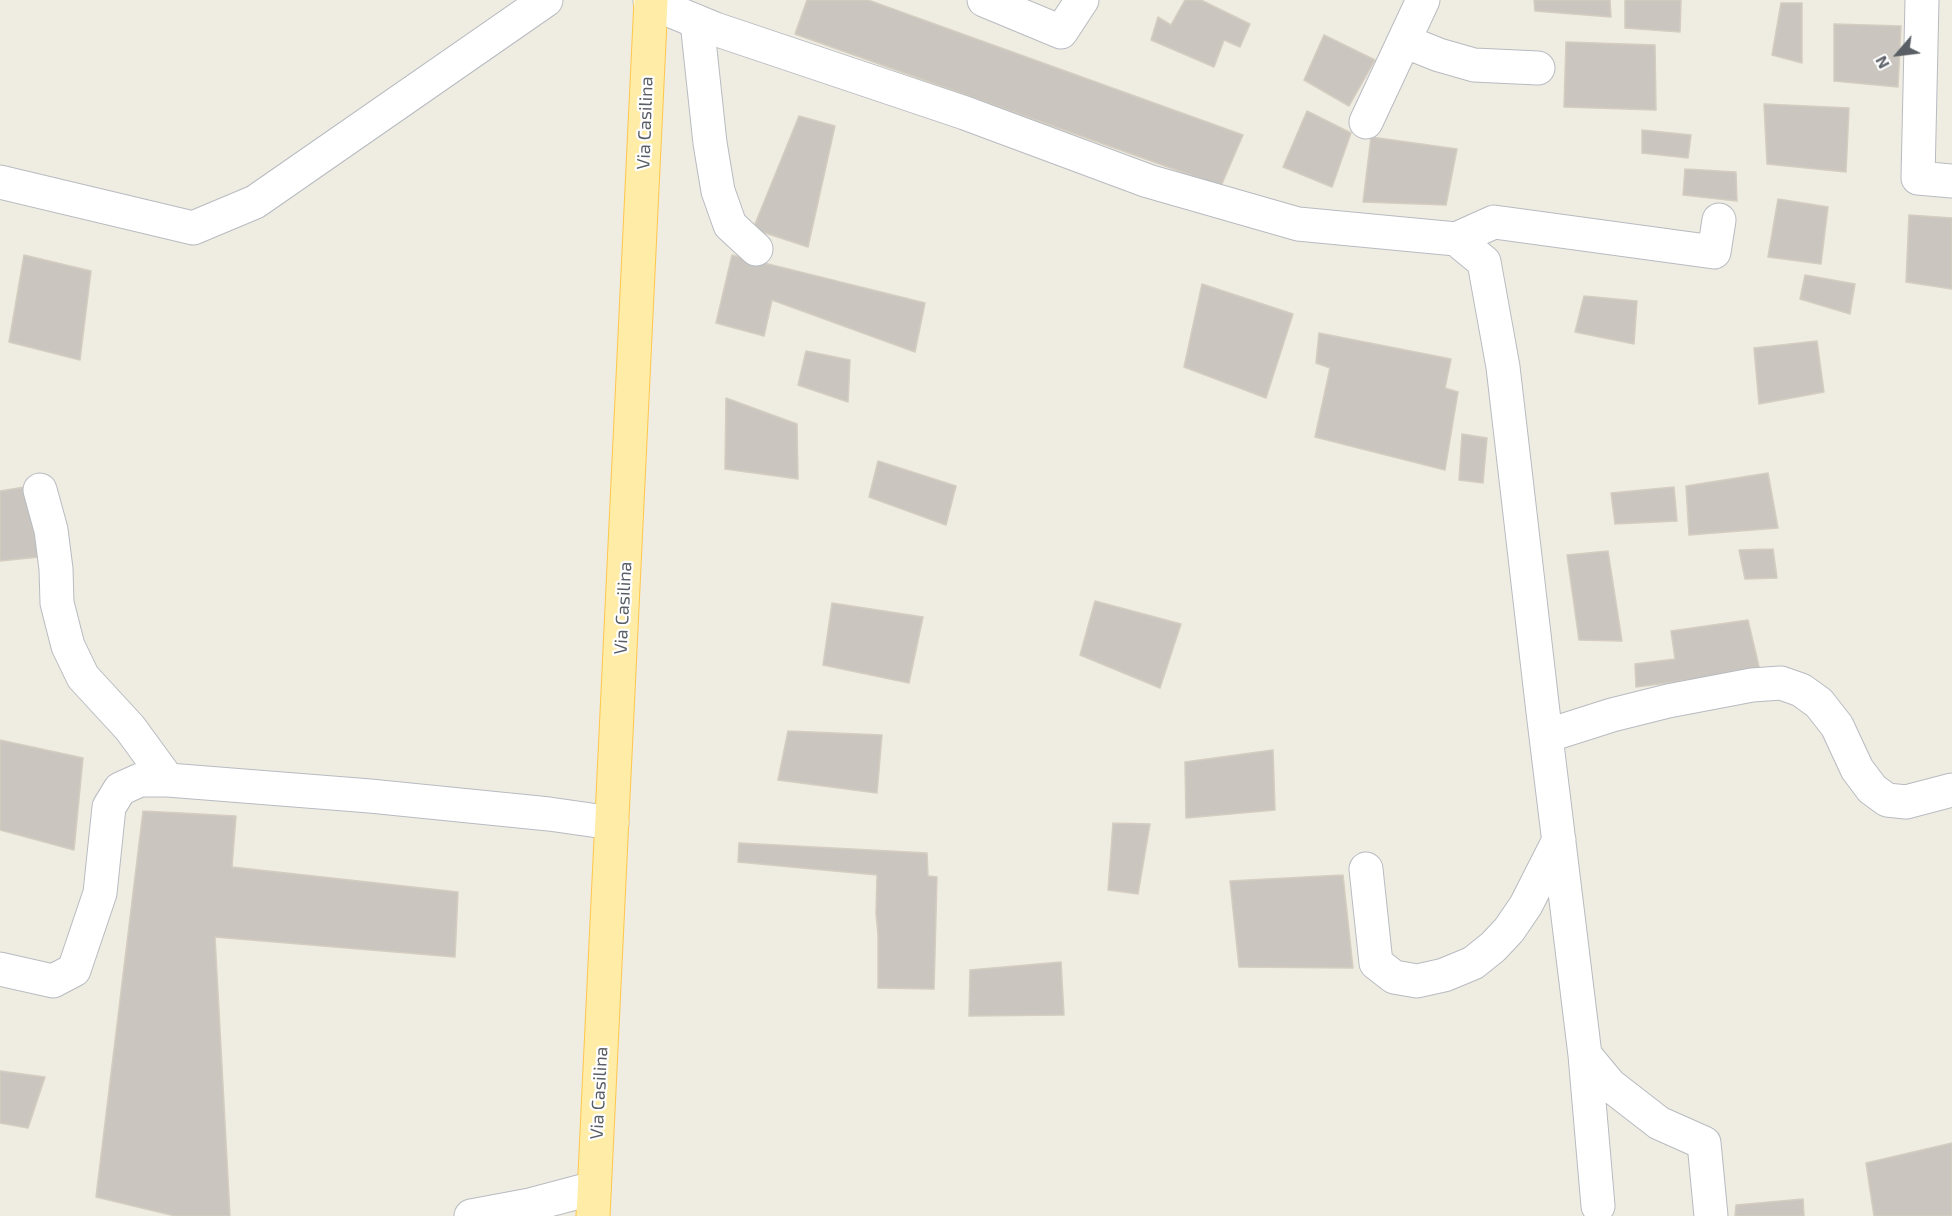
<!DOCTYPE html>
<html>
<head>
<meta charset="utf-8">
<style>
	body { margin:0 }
	#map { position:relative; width:1952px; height:1216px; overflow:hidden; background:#efece2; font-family:"Exo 2",sans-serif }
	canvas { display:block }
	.north { position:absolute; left:1868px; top:24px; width:60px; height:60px; -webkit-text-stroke:4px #fff; paint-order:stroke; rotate:242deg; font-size:16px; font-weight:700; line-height:24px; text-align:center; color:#5a5f65 }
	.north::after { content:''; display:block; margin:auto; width:21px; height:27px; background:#5a5f65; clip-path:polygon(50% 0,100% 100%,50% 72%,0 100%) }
</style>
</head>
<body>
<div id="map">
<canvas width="1952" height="1216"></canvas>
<div class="north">N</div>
</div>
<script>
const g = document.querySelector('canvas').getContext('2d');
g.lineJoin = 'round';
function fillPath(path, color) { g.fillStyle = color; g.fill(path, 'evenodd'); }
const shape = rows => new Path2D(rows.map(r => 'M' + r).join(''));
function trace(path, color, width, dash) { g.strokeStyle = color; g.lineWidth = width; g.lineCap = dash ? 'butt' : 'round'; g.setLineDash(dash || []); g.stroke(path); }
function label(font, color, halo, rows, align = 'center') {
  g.font = font + ' "Exo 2",sans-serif'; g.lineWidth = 4.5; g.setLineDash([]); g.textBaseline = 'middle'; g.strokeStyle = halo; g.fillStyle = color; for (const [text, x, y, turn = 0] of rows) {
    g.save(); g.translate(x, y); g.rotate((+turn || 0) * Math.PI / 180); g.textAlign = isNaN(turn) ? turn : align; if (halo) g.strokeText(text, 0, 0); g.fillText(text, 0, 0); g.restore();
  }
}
const building = shape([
	[807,0,868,0,1243,135,1221,186,795,34,807,0],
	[1185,0,1201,0,1250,24,1240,47,1224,40,1214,67,1151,40,1158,17,1171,25,1185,0],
	[1534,0,1610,0,1611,17,1535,11,1534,0],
	[1625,0,1681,0,1680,32,1625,28,1625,0],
	[1781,3,1802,3,1802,63,1772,55,1781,3],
	[1834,24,1901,26,1898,87,1834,81,1834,24],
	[1324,35,1375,60,1349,106,1304,80,1324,35],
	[1566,42,1655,45,1656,110,1564,107,1566,42],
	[1764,104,1849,108,1846,172,1767,164,1764,104],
	[1307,111,1351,133,1332,187,1283,167,1307,111],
	[799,116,835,126,808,247,753,229,799,116],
	[1642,130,1691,135,1688,158,1642,153,1642,130],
	[1371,137,1457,149,1446,205,1363,202,1371,137],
	[1685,169,1736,172,1737,201,1683,195,1685,169],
	[1778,199,1828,207,1821,264,1768,257,1778,199],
	[1909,215,1952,218,1952,289,1906,282,1909,215],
	[24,255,91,271,80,360,9,342,24,255],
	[732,255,925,303,915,352,772,300,764,336,716,323,732,255],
	[1805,275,1855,284,1850,314,1800,299,1805,275],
	[1202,284,1293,314,1266,398,1184,367,1202,284],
	[1584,296,1637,301,1634,344,1575,332,1584,296],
	[1319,333,1451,359,1445,388,1458,392,1445,470,1315,437,1330,368,1316,363,1319,333],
	[1817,341,1824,392,1759,404,1754,348,1817,341],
	[806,351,850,360,848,402,798,385,806,351],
	[726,398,797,424,798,479,725,469,726,398],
	[1462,434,1487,438,1483,483,1459,480,1462,434],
	[878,461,956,486,946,525,869,497,878,461],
	[1768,473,1778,528,1689,535,1686,486,1768,473],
	[25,487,39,557,0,561,0,491,25,487],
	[1674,487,1677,521,1615,524,1611,493,1674,487],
	[1773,549,1777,578,1745,579,1739,550,1773,549],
	[1608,551,1622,641,1579,640,1567,555,1608,551],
	[1095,601,1181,624,1160,688,1080,655,1095,601],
	[832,603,923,617,909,683,823,665,832,603],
	[1748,620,1760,671,1636,687,1635,664,1675,659,1671,631,1748,620],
	[788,731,882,735,877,793,778,780,788,731],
	[0,740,83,758,74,850,0,830,0,740],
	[1273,750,1275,810,1186,818,1185,762,1273,750],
	[143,811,236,816,232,867,458,892,455,957,215,937,230,1216,175,1216,96,1197,143,811],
	[1113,823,1150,824,1138,894,1108,890,1113,823],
	[739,843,927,853,928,876,937,877,934,989,878,988,878,934,876,914,877,875,738,862,739,843],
	[1343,875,1353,968,1239,967,1230,881,1343,875],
	[1061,962,1064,1015,969,1016,970,970,1061,962],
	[0,1071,45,1077,28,1128,0,1123,0,1071],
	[1952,1143,1952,1216,1874,1216,1866,1163,1952,1143],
	[1803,1199,1804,1216,1735,1216,1736,1205,1803,1199]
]);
const minor = shape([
	[984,0,1061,32,1082,0],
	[1922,0,1918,178,1952,181],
	[650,2,715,29,965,113,1148,181,1298,224,1456,239,1484,262,1503,367,1543,712,1585,1055,1610,1085,1659,1123,1704,1143,1711,1216],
	[697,22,710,143,718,191,730,225,756,249],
	[1404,41,1439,55,1474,65,1538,68],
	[1366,122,1423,0],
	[0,182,193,228,255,202,546,0],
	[1456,239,1494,222,1714,252,1719,220],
	[40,490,51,530,56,569,57,603,68,646,83,677,130,728,168,780],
	[1546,736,1612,715,1668,701,1752,685,1781,683,1801,690,1819,703,1837,726,1857,769,1872,789,1887,800,1906,802,1952,790],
	[1366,869,1376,963,1394,977,1417,981,1444,975,1473,963,1493,947,1509,930,1526,905,1559,840],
	[0,969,53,981,74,970,100,893,109,807,120,789,140,780,168,780,370,796,549,814,612,823],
	[1585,1055,1598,1206],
	[471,1216,530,1205,594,1188]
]);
const major = shape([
	[593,1216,651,0]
]);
const streetNames = [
	["Via Casilina",645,123,-88],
	["Via Casilina",623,608,-87],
	["Via Casilina",599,1093,-87]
];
fillPath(building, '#cac6bf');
trace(building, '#d4cdc0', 1.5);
trace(minor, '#b7bbc0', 35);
trace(major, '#ffc64b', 35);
trace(minor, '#fff', 33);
trace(major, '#ffeda7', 33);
label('18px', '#5a5f65', '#fff', streetNames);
</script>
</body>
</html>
